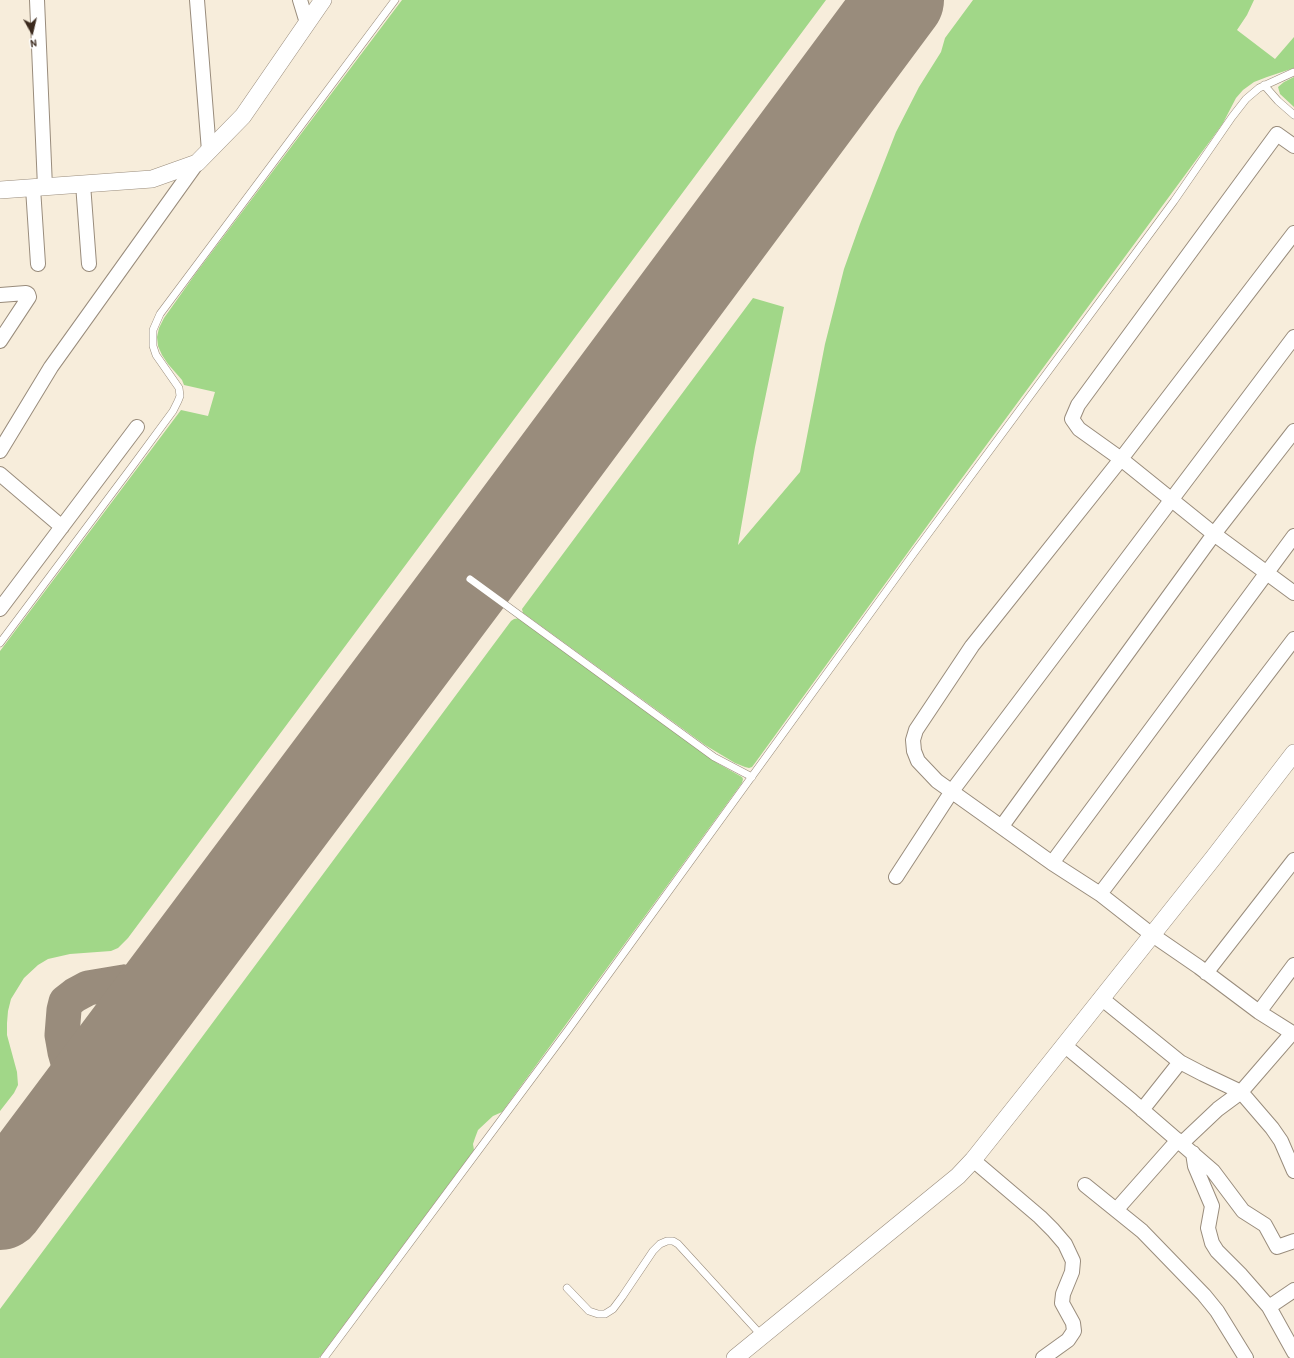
<!DOCTYPE html>
<html>
<head>
<meta charset="utf-8">
<style>
	body { margin:0 }
	#map { position:relative; width:1294px; height:1358px; overflow:hidden; background:#f7eddb; font-family:"Patrick Hand",sans-serif }
	canvas { display:block }
	.north { position:absolute; left:12px; top:12px; width:40px; height:40px; -webkit-text-stroke:3px #fff; paint-order:stroke; rotate:172deg; font-size:11px; font-weight:700; line-height:16px; text-align:center; color:#3b2a1e }
	.north::after { content:''; display:block; margin:auto; width:14px; height:18px; background:#3b2a1e; clip-path:polygon(50% 0,100% 100%,50% 72%,0 100%) }
</style>
</head>
<body>
<div id="map">
<canvas width="1294" height="1358"></canvas>
<div class="north">N</div>
</div>
<script>
const g = document.querySelector('canvas').getContext('2d');
g.lineJoin = 'round';
function fillPath(path, color) { g.fillStyle = color; g.fill(path, 'evenodd'); }
const shape = rows => new Path2D(rows.map(r => 'M' + r).join(''));
function trace(path, color, width, dash) { g.strokeStyle = color; g.lineWidth = width; g.lineCap = dash ? 'butt' : 'round'; g.setLineDash(dash || []); g.stroke(path); }
const green = shape([
	[402,0,826,0,128,938,118,948,111,951,70,954,48,959,38,965,24,978,11,999,8,1011,7,1023,7,1035,17,1072,18,1085,14,1093,0,1111,0,651,181,410,208,416,215,392,184,385,182,380,168,364,162,355,158,346,157,337,159,328,164,318,196,273],
	[973,0,1254,0,1247,15,1237,30,1275,59,1294,37,1294,68,1267,77,1254,82,1243,90,1236,98,1223,123,1213,137,951,493,755,763,752,767,749,768,745,767,735,763,705,745,526,615,523,613,522,609,753,298,784,307,755,447,738,545,800,472,825,344,844,269,860,224,896,132,919,87,941,52,945,38],
	[1294,77,1294,107,1280,94,1278,87,1284,82],
	[520,618,717,763,742,777,743,779,742,783,502,1112,493,1116,478,1130,475,1138,473,1144,474,1150,319,1358,0,1358,0,1309,511,621,514,619]
]);
const taxiway = shape([
	[124,982,156,986,160,985,167,982,157,997,150,1017,138,1051,129,1071,120,1080,108,1086,96,1084,86,1081,77,1075,69,1066,65,1052,62,1035,64,1010,66,1002,75,995,88,988,124,982]
]);
const runway = shape([
	[0,1206,470,579,900,0]
]);
const service = shape([
	[1264,85,1278,101,1294,115],
	[470,579,714,757,752,777],
	[0,643,134,464,173,411,178,401,180,396,179,388,156,355,153,346,153,330,160,314,395,0],
	[567,1288,589,1311,598,1314,605,1314,613,1309,622,1297,653,1251,660,1244,667,1241,673,1241,678,1244,762,1336],
	[324,1358,568,1030,914,553,1174,201,1232,117,1246,99,1259,88,1294,72]
]);
const minor = shape([
	[37,0,45,187],
	[197,0,209,151],
	[300,0,307,23],
	[1294,146,1277,134,1078,405,1072,419,1079,429,1121,459,1214,534,1294,593],
	[83,184,89,264],
	[33,188,38,264],
	[1294,233,1121,459,972,646,916,730,913,740,914,751,918,761,937,781,1052,863,1100,894,1151,934,1199,967,1259,1012,1294,1034],
	[0,295,26,293,28,294,29,297,0,341],
	[0,451,51,367,197,163],
	[0,474,62,527],
	[0,609,137,427],
	[1002,826,1214,534,1294,431],
	[1052,863,1294,536],
	[896,877,952,791,1294,337],
	[1100,894,1294,639],
	[1206,973,1294,860],
	[1101,998,1180,1062,1203,1074,1241,1092,1272,1128,1281,1141,1294,1171],
	[1259,1012,1294,965],
	[1064,1045,1132,1101,1213,1171,1243,1211,1265,1225,1277,1247,1294,1241],
	[1142,1110,1180,1062],
	[1182,1143,1218,1109,1241,1092,1292,1033],
	[1193,1153,1195,1166,1212,1206,1208,1228,1212,1243,1217,1251,1241,1275,1269,1307,1294,1352],
	[973,1160,1040,1217,1053,1230,1065,1244,1073,1261,1072,1272,1063,1294,1062,1303,1073,1323,1074,1331,1068,1340,1043,1358],
	[1085,1185,1142,1231,1204,1295,1217,1311,1246,1358],
	[1117,1209,1178,1140],
	[1269,1307,1294,1290]
]);
const tertiary = shape([
	[0,190,152,179,197,163,243,116,323,0],
	[735,1358,958,1176,973,1160,1214,857,1294,753]
]);
fillPath(green, '#a1d788');
trace(taxiway, '#998c7c', 35);
trace(runway, '#998c7c', 88);
trace(service, '#998c7c', 8);
trace(minor, '#998c7c', 16);
trace(tertiary, '#998c7c', 18);
trace(service, '#fff', 7);
trace(minor, '#fff', 14);
trace(tertiary, '#fff', 17);
</script>
</body>
</html>
